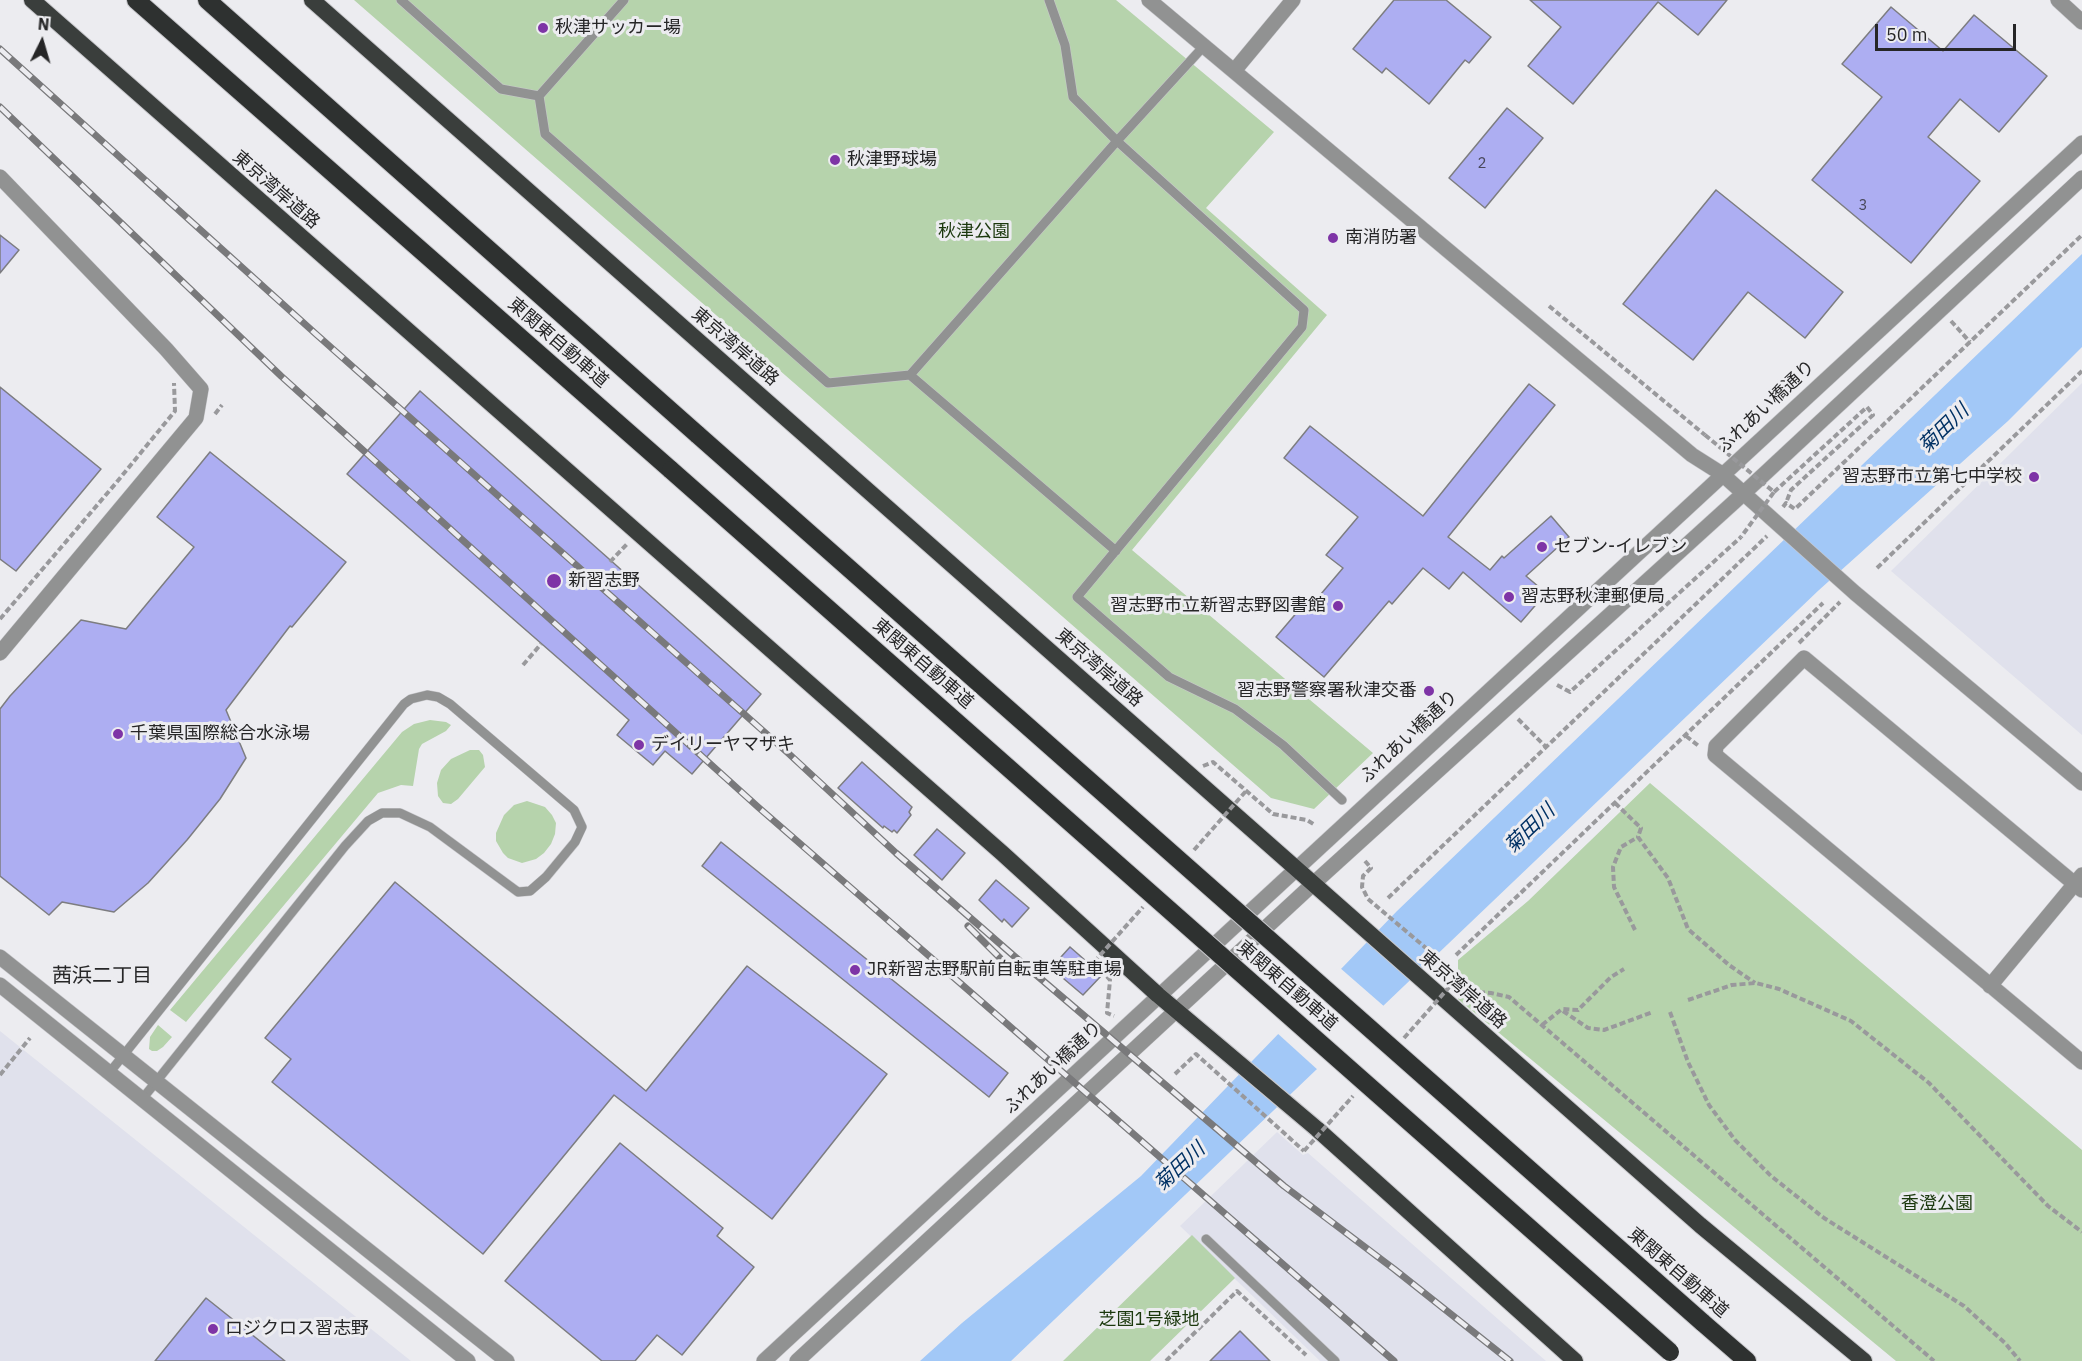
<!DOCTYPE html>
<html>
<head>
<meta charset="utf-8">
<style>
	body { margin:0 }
	#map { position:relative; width:2082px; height:1361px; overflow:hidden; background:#ececf0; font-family:"IBM Plex Sans",sans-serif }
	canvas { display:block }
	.north { position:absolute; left:12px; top:12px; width:60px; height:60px; -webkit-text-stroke:4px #ececf0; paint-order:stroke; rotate:5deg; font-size:16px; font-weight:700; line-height:24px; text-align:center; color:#262627 }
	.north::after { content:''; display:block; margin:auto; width:21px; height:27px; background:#262627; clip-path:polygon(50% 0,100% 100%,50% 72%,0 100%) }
	.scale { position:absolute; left:1875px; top:24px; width:141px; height:27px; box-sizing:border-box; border:3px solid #262627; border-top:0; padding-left:8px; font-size:18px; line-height:21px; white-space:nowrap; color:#262627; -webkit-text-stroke:4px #ececf0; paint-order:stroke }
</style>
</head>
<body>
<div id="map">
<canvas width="2082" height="1361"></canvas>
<div class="north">N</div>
<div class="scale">50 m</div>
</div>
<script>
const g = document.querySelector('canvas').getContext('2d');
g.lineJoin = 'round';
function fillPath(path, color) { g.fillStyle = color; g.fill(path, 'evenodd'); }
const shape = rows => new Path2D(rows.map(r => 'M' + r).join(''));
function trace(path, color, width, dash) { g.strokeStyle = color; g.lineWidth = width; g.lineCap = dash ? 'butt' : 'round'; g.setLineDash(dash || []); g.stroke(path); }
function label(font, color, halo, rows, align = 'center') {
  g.font = font + ' "IBM Plex Sans","Noto Sans JP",sans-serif'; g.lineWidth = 6; g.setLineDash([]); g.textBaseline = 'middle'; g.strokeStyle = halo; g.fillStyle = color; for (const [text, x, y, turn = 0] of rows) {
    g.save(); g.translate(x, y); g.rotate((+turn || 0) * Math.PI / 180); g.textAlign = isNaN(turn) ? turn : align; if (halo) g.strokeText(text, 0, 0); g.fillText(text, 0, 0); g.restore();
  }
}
const built = shape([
	[2082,383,2082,735,1891,571],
	[0,1031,411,1361,0,1361],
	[1277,1132,1303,1155,1308,1153,1546,1361,1320,1361,1180,1226]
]);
const green = shape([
	[354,0,1116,0,1274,132,1206,208,1327,315,1132,550,1373,753,1314,809,1271,798],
	[430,720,446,722,451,725,446,731,422,744,419,749,413,786,401,785,378,793,186,1022,170,1010,402,732,414,724],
	[470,750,479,750,483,755,485,767,458,799,451,804,443,803,438,796,437,783,441,770,451,759],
	[1650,783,2082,1150,2082,1361,1896,1361,1458,999,1458,960,1528,901],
	[527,801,545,807,552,815,556,823,555,834,551,844,544,853,536,859,522,863,508,858,503,853,496,841,496,833,504,815,514,805],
	[158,1025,172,1037,163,1047,157,1051,152,1051,149,1049,150,1037],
	[1192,1235,1235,1278,1150,1361,1063,1361]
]);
const water = shape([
	[2082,254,2082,347,2008,421,1819,590,1011,1361,920,1361,962,1323,1141,1176,1397,911]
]);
const pier = shape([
	[1339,967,1386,1008,1319,1071,1276,1032]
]);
const building = shape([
	[1394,0,1446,0,1491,37,1469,63,1465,60,1429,104,1386,68,1382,73,1353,49,1394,0],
	[1530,0,1727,0,1698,35,1658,2,1573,104,1528,66,1561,27,1530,0],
	[1891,7,1943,51,1974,15,2047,76,1999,132,1960,99,1928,137,1980,181,1911,263,1812,180,1882,97,1842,64,1891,7],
	[1507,108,1543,138,1485,208,1449,178,1507,108],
	[1716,190,1843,292,1805,338,1748,292,1693,360,1623,304,1716,190],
	[0,235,19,250,0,273,0,235],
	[1529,384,1555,405,1448,537,1490,570,1502,556,1504,558,1551,516,1569,537,1526,576,1546,593,1521,622,1463,572,1449,589,1423,568,1392,604,1389,601,1324,677,1276,637,1299,610,1304,614,1343,568,1326,555,1358,517,1284,458,1310,426,1423,516,1529,384],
	[0,387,101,469,16,571,0,559,0,387],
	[420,391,761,694,692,774,665,751,653,765,617,735,629,720,347,474,420,391],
	[210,452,346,562,292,627,290,626,226,710,246,758,220,799,187,840,148,883,114,912,62,902,49,915,0,876,0,709,10,696,81,620,126,629,194,547,157,517,210,452],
	[862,762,912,807,909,812,911,815,897,833,894,830,892,832,884,826,883,828,838,788,862,762],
	[937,829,965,853,942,880,914,855,937,829],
	[721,842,1008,1073,989,1097,702,866,721,842],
	[996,880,1029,908,1012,927,1004,919,1002,922,979,900,996,880],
	[395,882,646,1091,747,966,887,1074,772,1219,614,1095,483,1254,272,1082,291,1059,265,1038,395,882],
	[1070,947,1102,975,1083,995,1051,968,1070,947],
	[620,1143,723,1228,717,1236,754,1267,682,1355,657,1335,635,1361,602,1361,505,1281,620,1143],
	[206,1298,285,1361,155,1361,206,1298],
	[1240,1331,1270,1361,1210,1361,1240,1331]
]);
const path = shape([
	[1549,306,1705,435],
	[1951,321,1970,342],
	[215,414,222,405],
	[1774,492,1867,407,1873,415,1791,490,1786,503],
	[1783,507,1786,503,1795,509,2082,235],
	[610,562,627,544],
	[1877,568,2082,371],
	[0,619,116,483,175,411,174,383],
	[1799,643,1840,602],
	[523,665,541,644],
	[1557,685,1570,692,1741,537],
	[1518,719,1546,747],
	[1686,736,1700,747],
	[1203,766,1213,762,1273,814,1307,820,1315,825],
	[1615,803,1641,828,1638,837,1668,878,1688,929,1729,965,1755,983],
	[1365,861,1371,868,1363,876,1362,887,1368,899,1459,976],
	[1388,898,1767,536],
	[1635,930,1614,887,1613,867,1621,847,1638,837],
	[1456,955,1823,603],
	[1095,963,1110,980,1107,1013,1114,1016],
	[1461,991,1491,993,1509,997,1934,1361],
	[1688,1000,1732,985,1756,983,1779,989,1851,1021,1929,1083,2048,1206,2082,1232],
	[1563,1011,1588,1028,1604,1030,1653,1012],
	[1670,1012,1688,1062,1709,1105,1735,1140,1771,1176,1824,1218,1964,1306,2005,1343,2020,1361],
	[1542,1025,1562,1009,1578,1010,1611,977,1624,969],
	[1175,1074,1196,1054,1304,1151],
	[0,1075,30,1038],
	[1166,1361,1237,1291,1306,1355]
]);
const service = shape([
	[401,0,501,89,539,96],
	[1049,0,1065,45,1073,97,1117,141,1304,310,1302,327,1077,597,1169,677,1235,709,1283,745,1342,800],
	[539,96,545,134,828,383,910,375,1117,141,1204,46],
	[539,96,624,0],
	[910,375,1116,551],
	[110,1072,404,704,411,699,427,695,438,697,450,704,574,810,582,827,575,842,546,877,530,891,518,892,430,827,400,813,382,813,368,821,345,846,143,1098],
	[1206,1239,1335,1361]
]);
const minor = shape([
	[2082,890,1804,658,1716,746,1715,755,2082,1062],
	[1990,986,2082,875]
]);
const tertiary = shape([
	[1149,0,1692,455,1722,474,1855,593,2082,783],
	[2058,0,2082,22],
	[1234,71,1293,0],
	[0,177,166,349,201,389,196,418,0,653],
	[0,957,507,1361],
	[0,985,468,1361],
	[764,1361,2082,143],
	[797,1361,1313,884,1744,493,2082,178]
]);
const trunk = shape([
	[32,0,1002,853,1158,995,1317,1129,1575,1361],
	[312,0,1700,1225,1864,1361]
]);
const motorway = shape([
	[136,0,671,470],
	[207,0,698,435],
	[1702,1322,1747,1361]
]);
const rail = shape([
	[0,49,317,335,788,753,896,853,1014,956,1284,1186,1394,1269,1510,1361],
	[0,107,281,376,758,807,1394,1361],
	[968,926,1000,958]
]);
const pathBridge = shape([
	[1705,435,1774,492,1741,537],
	[1194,850,1246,791],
	[1094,962,1143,907],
	[1404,1038,1459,976],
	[1304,1151,1353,1096]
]);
const motorwayBridge = shape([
	[698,435,1702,1322],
	[671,470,1670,1352]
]);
const markers = [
	[543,28,6,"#7e34a6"],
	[835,160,6,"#7e34a6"],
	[1333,238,6,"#7e34a6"],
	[2034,477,6,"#7e34a6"],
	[1542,547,6,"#7e34a6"],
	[554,581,8,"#7e34a6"],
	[1509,597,6,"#7e34a6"],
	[1338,606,6,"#7e34a6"],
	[1429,691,6,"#7e34a6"],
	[118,734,6,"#7e34a6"],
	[639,745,6,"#7e34a6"],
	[855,970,6,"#7e34a6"],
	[213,1329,6,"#7e34a6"]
];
const numberNames = [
	["2",1482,164],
	["3",1863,206]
];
const poiNames = [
	["秋津サッカー場",555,28],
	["秋津野球場",847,160],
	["南消防署",1345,238],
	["習志野市立第七中学校",2022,477,"right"],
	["セブン-イレブン",1554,547],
	["新習志野",568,581],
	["習志野秋津郵便局",1521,597],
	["習志野市立新習志野図書館",1326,606,"right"],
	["習志野警察署秋津交番",1417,691,"right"],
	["千葉県国際総合水泳場",130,734],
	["デイリーヤマザキ",651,745],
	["JR新習志野駅前自転車等駐車場",867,970],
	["ロジクロス習志野",225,1329]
];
const streetNames = [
	["東京湾岸道路",276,190,41],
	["東関東自動車道",558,343,41],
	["東京湾岸道路",735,347,41],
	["ふれあい橋通り",1766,407,-43],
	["東関東自動車道",923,664,41],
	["東京湾岸道路",1099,668,41],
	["ふれあい橋通り",1409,737,-43],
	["東関東自動車道",1287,986,41],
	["東京湾岸道路",1463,990,41],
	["ふれあい橋通り",1053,1068,-43],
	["東関東自動車道",1678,1273,41]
];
const parkNames = [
	["秋津公園",974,232],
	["香澄公園",1937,1204],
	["芝園1号緑地",1149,1320]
];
const waterNames = [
	["菊田川",1944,429,-44],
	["菊田川",1530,829,-44],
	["菊田川",1180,1167,-43]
];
const neighbourhoodNames = [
	["茜浜二丁目",102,976]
];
fillPath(built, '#e0e1ec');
fillPath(green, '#b6d3ac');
fillPath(water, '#a2c8f7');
fillPath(pier, '#ececf0');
fillPath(building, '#adaef2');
trace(building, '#7d7d80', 1.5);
trace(service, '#c8c8cc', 10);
trace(minor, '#c8c8cc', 16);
trace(tertiary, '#c8c8cc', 16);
trace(trunk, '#c8c8cc', 18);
trace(motorway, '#c8c8cc', 20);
trace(path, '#99999c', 4, [6, 3]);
trace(service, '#919292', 9);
trace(minor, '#919292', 15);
trace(tertiary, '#919292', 15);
trace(trunk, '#3a3e3c', 16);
trace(motorway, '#2e3130', 18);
trace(rail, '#79797b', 7);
trace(rail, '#ececf0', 4.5, [14]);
trace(motorwayBridge, '#c8c8cc', 20, []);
trace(pathBridge, '#99999c', 4, [6, 3]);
trace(motorwayBridge, '#2e3130', 18);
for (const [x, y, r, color] of markers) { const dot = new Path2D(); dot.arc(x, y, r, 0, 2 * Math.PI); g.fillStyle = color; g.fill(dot); trace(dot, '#ececf0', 2); }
label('15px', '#48485a', null, numberNames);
label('18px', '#262627', '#ececf0', poiNames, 'left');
label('18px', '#262627', '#ececf0', streetNames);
label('18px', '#1b380d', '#ececf0', parkNames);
label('italic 20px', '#003164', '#ececf0', waterNames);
label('20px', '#262627', '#ececf0', neighbourhoodNames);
</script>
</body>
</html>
